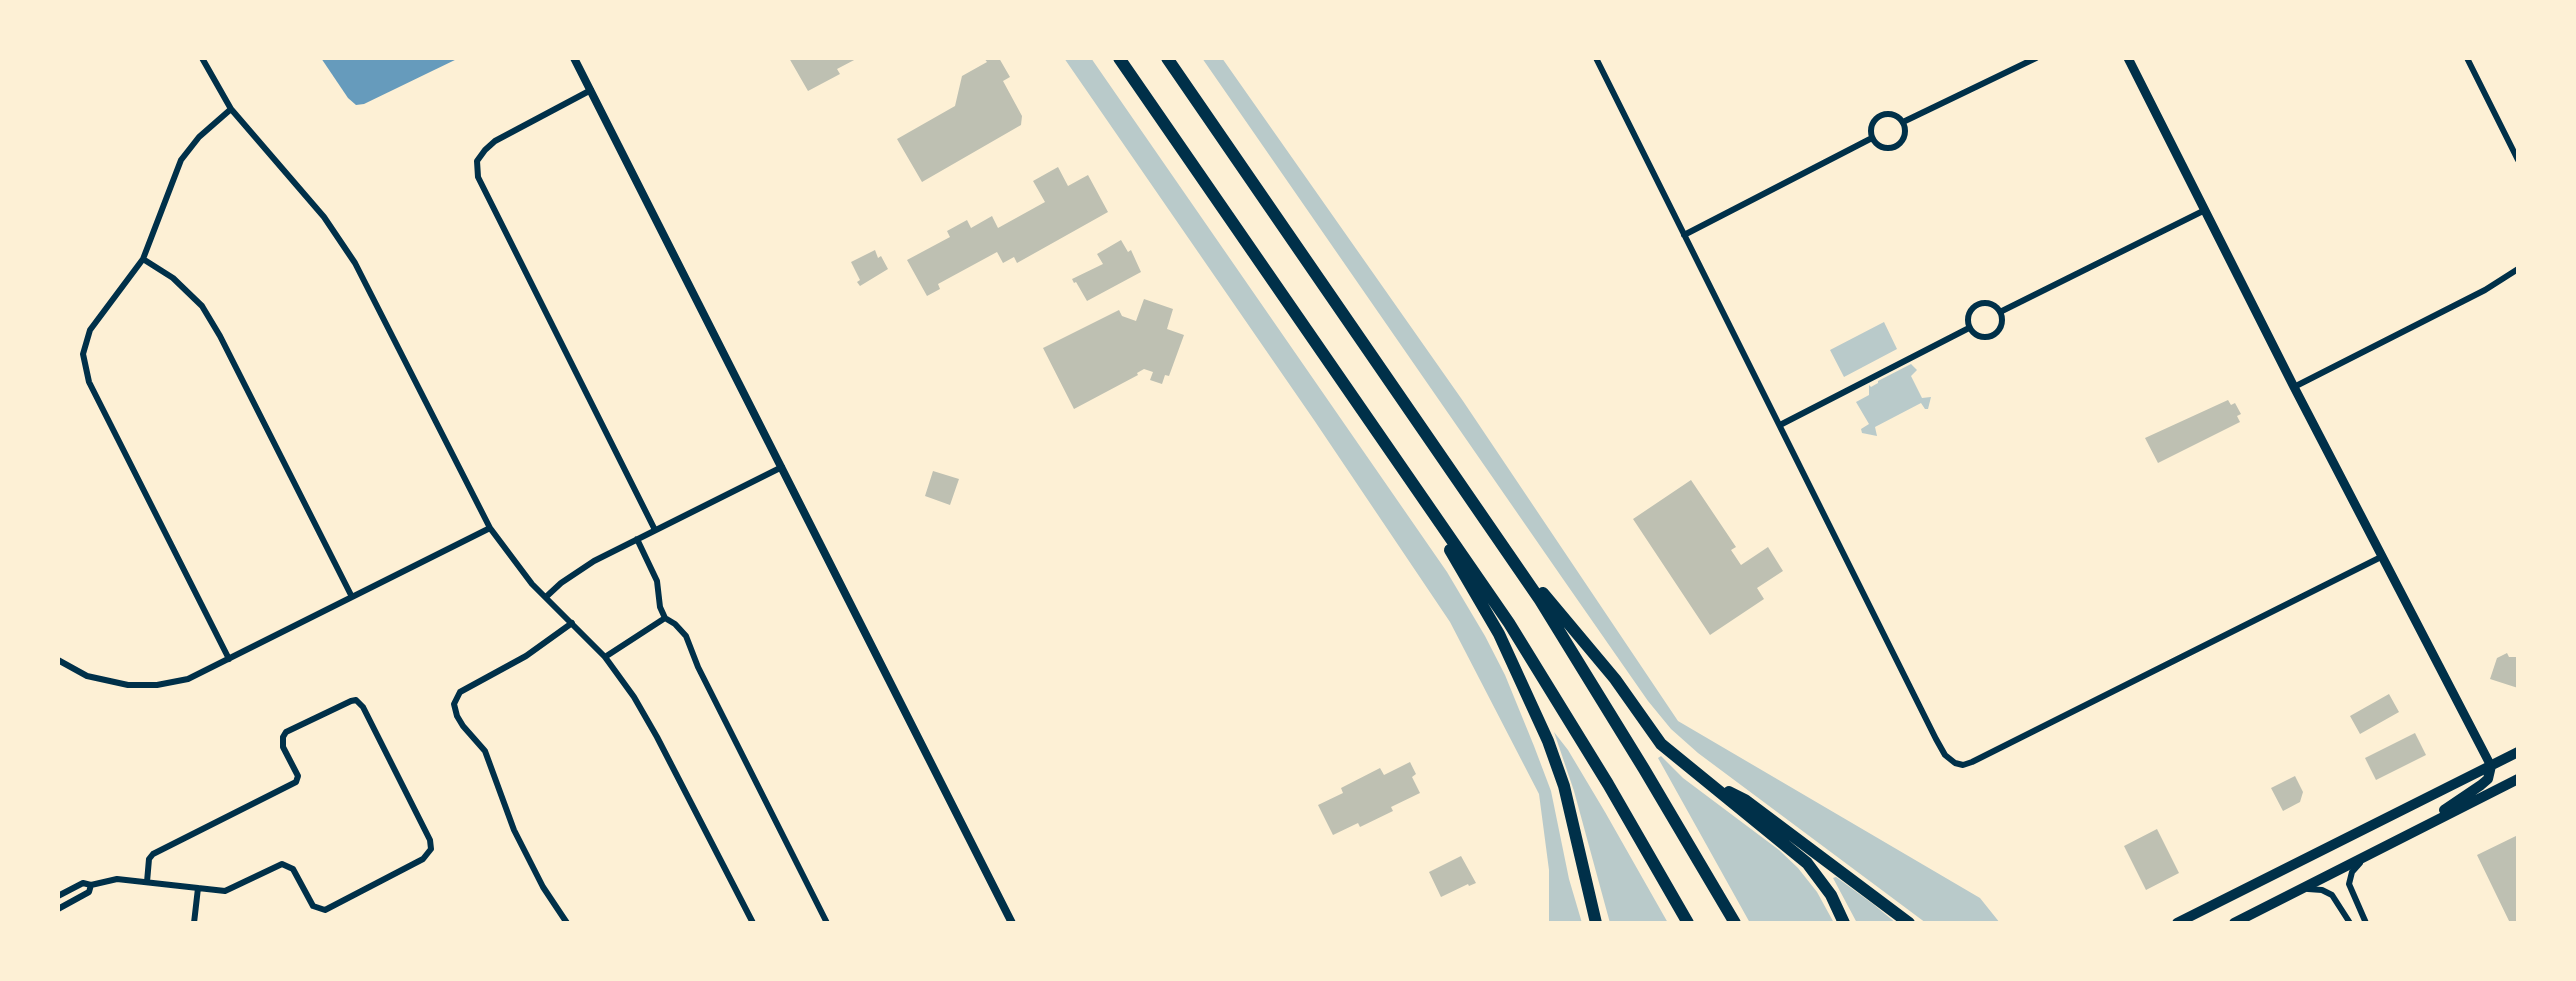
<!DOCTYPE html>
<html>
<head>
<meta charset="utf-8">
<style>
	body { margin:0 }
	#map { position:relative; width:2576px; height:981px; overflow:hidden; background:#fdf0d5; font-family:Inter,sans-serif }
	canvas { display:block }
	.frame { position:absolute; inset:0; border:60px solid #fdf0d5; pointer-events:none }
</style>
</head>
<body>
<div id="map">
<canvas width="2576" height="981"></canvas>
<div class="frame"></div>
</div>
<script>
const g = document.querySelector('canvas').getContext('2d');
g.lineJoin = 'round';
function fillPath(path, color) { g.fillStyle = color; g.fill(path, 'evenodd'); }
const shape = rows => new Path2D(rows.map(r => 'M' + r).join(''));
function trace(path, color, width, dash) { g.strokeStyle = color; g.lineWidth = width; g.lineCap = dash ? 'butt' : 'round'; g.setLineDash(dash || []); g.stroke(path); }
const green = shape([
	[1064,58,1091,58,1447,572,1485,636,1505,675,1534,746,1551,791,1569,879,1582,923,1549,923,1549,870,1539,794,1450,622,1314,420],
	[1202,58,1222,58,1463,401,1678,721,1980,898,2000,923,1926,923,1698,753,1671,729,1648,701,1563,579],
	[1884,322,1897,349,1844,377,1830,350],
	[1911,364,1917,370,1911,376,1922,398,1931,397,1928,409,1925,409,1921,403,1875,427,1877,436,1862,433,1861,429,1869,424,1856,402,1869,395,1869,385,1871,387,1878,383,1878,381],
	[1554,732,1568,750,1605,812,1668,923,1610,923,1574,791],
	[1661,756,1683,778,1779,850,1798,868,1817,892,1834,923,1750,923,1658,758],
	[1836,877,1873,904,1896,923,1857,923,1833,878]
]);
const water = shape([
	[321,58,459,58,364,104,356,105,348,98]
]);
const building = shape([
	[789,58,858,58,837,69,840,74,808,91],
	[984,58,999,58,1010,77,1003,81,1022,116,1021,125,922,182,897,139,955,106,962,76,987,62],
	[1058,167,1068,186,1088,175,1108,212,1017,263,1014,257,1003,263,997,252,938,284,940,289,927,296,907,260,950,237,947,231,967,220,971,228,992,216,998,228,1045,202,1033,181],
	[1121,240,1128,252,1131,250,1141,272,1087,301,1076,282,1074,283,1072,279,1103,264,1097,254],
	[875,250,878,258,881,256,888,269,860,286,857,282,860,280,851,262],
	[1144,299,1173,309,1167,329,1184,335,1169,376,1165,375,1162,384,1150,380,1153,372,1144,369,1137,373,1138,375,1074,409,1043,348,1119,310,1122,316,1136,321],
	[2228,400,2231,405,2235,403,2241,414,2237,416,2240,422,2158,463,2145,438],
	[933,471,959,479,950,505,925,496],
	[1691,480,1736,547,1731,550,1741,565,1768,547,1783,571,1757,588,1764,599,1710,635,1633,519],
	[2507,653,2509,657,2518,657,2518,688,2490,679,2497,658],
	[2389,694,2399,712,2360,734,2350,716],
	[2415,733,2426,755,2376,780,2365,758],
	[1410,762,1416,774,1412,777,1420,793,1391,807,1393,811,1360,827,1358,823,1333,835,1318,805,1343,793,1341,788,1380,768,1384,775],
	[2295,776,2303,792,2300,802,2283,811,2271,788],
	[2157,829,2179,873,2146,890,2124,846],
	[2518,835,2518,923,2510,923,2477,855],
	[1461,856,1476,883,1469,886,1468,884,1441,897,1429,872]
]);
const minor = shape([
	[202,58,231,109,324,217,355,263,490,528,532,584,605,657,634,697,657,737,753,923],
	[1596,58,1936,739,1945,755,1955,763,1963,765,1972,762,2383,556],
	[2467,58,2518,160],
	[591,90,495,141,485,150,477,161,478,177,655,530],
	'1871 131a17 17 0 1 1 34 0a17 17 0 1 1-34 0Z',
	[1903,122,2036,58],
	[1684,235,1872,138],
	[143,259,173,278,202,306,220,336,352,597],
	'1968 320a17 17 0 1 1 34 0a17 17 0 1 1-34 0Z',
	[2000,312,2205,210],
	[2294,387,2485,290,2518,269],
	[1780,425,1969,328],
	[637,539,657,581,660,607,665,618,675,624,686,636,698,667,827,923],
	[547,596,561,583,594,561,782,467],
	[605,657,665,618],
	[229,659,89,382,83,354,90,330,143,259,181,160,199,137,231,109],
	[58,660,87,676,128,685,157,685,188,679,490,528],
	[2360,863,2352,872,2349,884,2366,923],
	[2308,889,2322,890,2332,895,2350,923],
	[58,896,83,883,91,885,117,879,225,891,282,864,293,869,313,906,325,910,423,859,431,849,430,840,363,707,356,700,351,701,286,732,283,737,283,747,298,776,296,782,153,854,149,859,147,882],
	[58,909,89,892,91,885],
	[194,923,198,888],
	[567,923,543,887,514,830,485,751,463,726,457,716,454,704,460,692,526,656,572,623]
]);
const tertiary = shape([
	[574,58,1012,923]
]);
const secondary = shape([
	[2128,58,2294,387,2491,766]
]);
const primary = shape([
	[2444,810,2481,785,2488,779,2491,766],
	[2177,923,2518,752],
	[2234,923,2518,779]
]);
const motorway = shape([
	[1119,58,1509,623,1608,784,1688,923],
	[1167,58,1540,600,1644,769,1735,923],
	[1450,550,1499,634,1548,741,1564,786,1596,923],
	[1543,593,1615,679,1661,744,1807,863,1831,895,1844,923],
	[1729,792,1745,800,1909,923]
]);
fillPath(green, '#b9caca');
fillPath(water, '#669bbc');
fillPath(building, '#bec0b2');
trace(minor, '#003049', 6);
trace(tertiary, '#003049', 8);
trace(secondary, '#003049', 9);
trace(primary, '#003049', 10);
trace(motorway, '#003049', 12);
</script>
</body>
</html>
